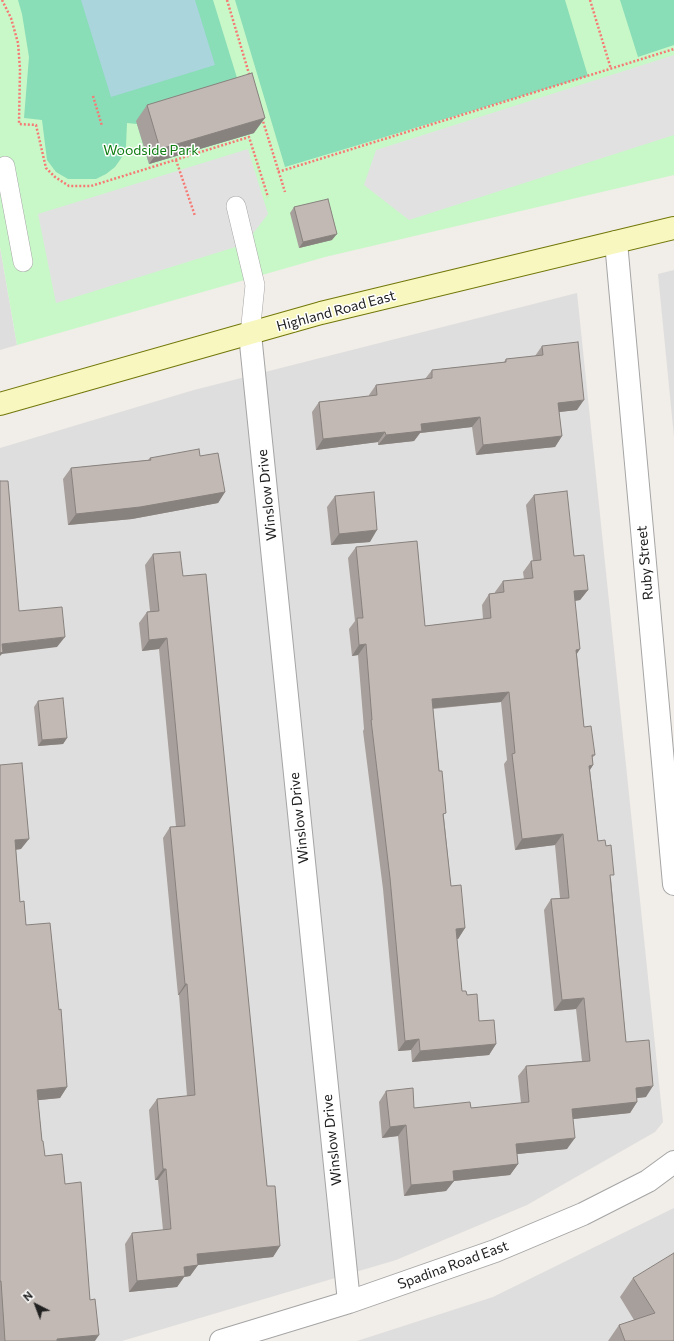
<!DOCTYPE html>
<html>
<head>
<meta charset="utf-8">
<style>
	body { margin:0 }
	#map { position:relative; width:674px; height:1341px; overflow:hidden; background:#f1ede8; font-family:Commissioner,sans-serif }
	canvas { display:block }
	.north { position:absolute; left:16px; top:1285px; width:40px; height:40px; -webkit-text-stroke:3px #fff; paint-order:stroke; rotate:318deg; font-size:11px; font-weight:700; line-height:16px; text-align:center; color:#212121 }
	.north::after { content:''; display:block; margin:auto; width:14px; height:18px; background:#212121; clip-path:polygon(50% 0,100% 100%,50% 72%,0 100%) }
</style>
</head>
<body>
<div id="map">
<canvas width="674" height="1341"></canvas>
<div class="north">N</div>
</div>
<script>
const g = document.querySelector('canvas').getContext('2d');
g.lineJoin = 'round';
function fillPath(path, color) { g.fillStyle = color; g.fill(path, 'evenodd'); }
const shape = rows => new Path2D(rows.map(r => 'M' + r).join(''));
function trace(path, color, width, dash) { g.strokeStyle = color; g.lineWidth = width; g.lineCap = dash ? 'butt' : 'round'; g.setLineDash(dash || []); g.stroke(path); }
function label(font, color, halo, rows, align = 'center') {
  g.font = font + ' Commissioner,sans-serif'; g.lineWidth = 3; g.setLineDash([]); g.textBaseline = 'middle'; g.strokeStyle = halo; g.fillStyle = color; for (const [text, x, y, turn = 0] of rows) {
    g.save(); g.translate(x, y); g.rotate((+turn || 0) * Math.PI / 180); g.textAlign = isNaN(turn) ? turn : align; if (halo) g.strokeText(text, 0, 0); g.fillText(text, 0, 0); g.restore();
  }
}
const residential = shape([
	[0,247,17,345,0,350],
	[674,270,674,437,658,274],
	[577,293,663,1122,655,1132,527,1205,396,1260,122,1341,0,1341,0,448,194,390],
	[674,1208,674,1341,357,1341,493,1297]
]);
const park = shape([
	[0,0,674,0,674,175,325,257,17,345,0,247]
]);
const pitch = shape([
	[18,0,213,0,254,133,149,164,137,124,127,123,126,146,122,157,115,167,106,174,96,179,68,179,56,172,47,160,42,120,24,118,29,57,22,14],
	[235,0,565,0,588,76,285,167],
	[620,0,674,0,674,45,638,57]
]);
const parking = shape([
	[674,55,674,135,409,220,364,185,376,150],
	[248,149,268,214,245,244,56,303,38,214]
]);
const water = shape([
	[81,0,195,0,215,65,111,97]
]);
const path = shape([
	[2,0,11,18,18,43,20,69,19,124,36,125,46,168,55,177,69,186,91,186,249,137,268,197],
	[227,0,250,77],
	[590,0,611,69],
	[93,96,102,126],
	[262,118,285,192],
	[176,160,195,216],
	[278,172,674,49]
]);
const lane = shape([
	[5,166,23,262],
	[236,206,255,285,250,334]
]);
const street = shape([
	[616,242,674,884],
	[250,334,349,1302],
	[221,1341,349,1302,495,1251,583,1214,648,1181,674,1162]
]);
const secondary = shape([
	[0,404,321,313,674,228]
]);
const wall = shape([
	[147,105,254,133,149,164,136,121],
	[294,207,332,240,299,248,290,213],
	[542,346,577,410,559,412,562,436,555,447,476,455,472,427,420,433,414,441,378,445,378,442,316,450,312,412,319,402,369,396,369,395,376,385,425,379,432,370,504,362,506,359,535,356],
	[200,456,225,492,218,503,132,519,68,525,63,479,71,468,148,460,150,458],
	[534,495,574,556,588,590,580,600,575,601,577,655,584,727,595,755,592,758,593,765,590,770,598,841,611,879,626,1042,646,1097,637,1098,637,1102,630,1113,573,1119,567,1149,517,1154,518,1164,510,1175,454,1181,446,1191,404,1196,398,1136,382,1138,379,1102,386,1091,414,1108,471,1108,521,1103,518,1076,526,1066,582,1061,576,1009,554,1011,544,910,551,899,560,898,555,845,515,850,504,764,507,760,501,702,433,709,451,886,465,928,458,939,457,939,462,991,467,995,479,1021,496,1044,489,1055,412,1062,411,1050,398,1051,383,889,363,731,364,729,358,655,352,656,349,629,355,621,348,558,356,547,425,626,483,619,482,605,489,594,495,593,495,592,503,581,524,579,523,572,531,561,533,561,526,505],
	[335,496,370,542,331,545,327,507],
	[153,554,183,576,267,1186,280,1246,273,1257,198,1265,190,1276,184,1277,177,1287,129,1292,125,1244,132,1233,163,1230,158,1180,155,1180,149,1110,157,1099,187,1096,179,995,178,995,163,838,170,827,176,827,159,649,142,651,139,623,147,612,150,611,145,565],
	[38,701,67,738,63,744,38,746,34,707],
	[0,765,21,849,16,850,20,902,26,925,59,1010,67,1087,60,1098,38,1100,42,1141,45,1156,65,1184,90,1300,95,1341,0,1341],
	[633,1278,674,1341,608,1341,619,1325,634,1320,620,1297]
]);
const shadedWall = shape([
	[265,118,254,133,149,164,160,149],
	[337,234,332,240,299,248,303,242],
	[584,400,577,410,551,413,558,403],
	[480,417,472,427,420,433,414,441,378,445,386,435,421,424],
	[385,432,378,442,316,450,323,439],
	[562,436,555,447,476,455,483,445],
	[225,492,218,503,132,519,68,525,76,514],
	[377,530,370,542,331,545,339,534],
	[588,590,580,600,566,602,574,591],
	[65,637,57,647,2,654,0,656,0,647,2,644],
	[167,638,159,649,142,651,149,640],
	[366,644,358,655,352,656,359,645],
	[580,649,573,660,576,650],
	[509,692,501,702,425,709,432,699],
	[67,738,63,744,38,746,42,740],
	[593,765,586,776,589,766],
	[563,834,555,845,515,850,522,839],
	[29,839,21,849,8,850,15,840],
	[465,928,458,939,448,940,456,929],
	[185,984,187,984,179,995,178,995],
	[584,998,576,1009,554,1011,562,1000],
	[419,1039,411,1050,398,1051,405,1041],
	[496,1044,489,1055,412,1062,420,1051],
	[653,1086,646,1097,628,1099,636,1088],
	[67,1087,60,1098,30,1101,37,1090],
	[637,1102,630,1113,564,1120,572,1109],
	[406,1125,398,1136,382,1138,390,1127],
	[575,1138,567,1149,508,1155,516,1144],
	[518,1164,510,1175,454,1181,446,1191,404,1196,411,1185,453,1171],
	[163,1169,166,1169,158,1180,155,1180],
	[280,1246,273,1257,189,1266,197,1254],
	[198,1265,190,1276,184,1277,177,1287,129,1292,137,1281,184,1267],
	[99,1335,95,1341,56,1341,57,1339]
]);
const building = shape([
	[252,73,265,118,160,149,147,105,252,73],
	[328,199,337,234,303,242,294,207,328,199],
	[578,342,584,400,558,403,562,436,483,445,480,417,421,424,422,431,386,435,385,432,323,439,319,402,377,395,376,385,432,378,432,370,506,362,506,359,543,355,542,346,578,342],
	[199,449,200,456,218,453,225,492,140,507,76,514,71,468,151,460,150,458,199,449],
	[0,481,8,481,19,611,62,607,65,637,2,644,3,652,0,653,0,481],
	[567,491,574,556,584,555,588,590,574,591,580,649,576,650,584,727,591,726,595,755,592,755,593,765,589,766,598,841,605,840,606,846,611,845,614,875,610,875,626,1042,649,1040,653,1086,636,1088,637,1102,572,1109,575,1138,516,1144,518,1164,453,1171,454,1181,411,1185,406,1125,390,1127,386,1091,413,1088,414,1108,470,1102,471,1108,529,1102,526,1066,590,1061,584,998,562,1000,551,899,569,898,563,834,522,839,512,754,515,753,509,692,432,699,439,771,442,771,446,813,443,814,451,886,461,885,465,928,456,929,462,991,466,991,467,995,477,994,479,1021,494,1020,496,1044,420,1051,419,1039,405,1041,390,878,371,720,372,720,366,644,359,645,357,618,363,618,356,547,417,541,425,626,491,618,489,594,504,592,503,581,533,578,531,561,541,560,534,495,567,491],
	[374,492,377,530,339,534,335,496,374,492],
	[180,552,183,576,206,574,267,1186,275,1186,280,1246,197,1254,198,1265,184,1267,185,1276,137,1281,132,1233,171,1229,166,1169,163,1169,157,1099,195,1095,187,984,185,984,170,827,185,826,167,638,149,640,147,612,159,611,153,554,180,552],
	[63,698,67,738,42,740,38,701,63,698],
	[22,763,29,839,15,840,20,902,24,901,26,925,50,923,59,1010,61,1009,67,1087,37,1090,42,1141,43,1141,45,1156,62,1154,65,1184,81,1182,90,1300,95,1299,99,1335,57,1339,57,1341,5,1341,1,1281,0,1281,0,765,22,763],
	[674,1253,674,1341,625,1341,619,1325,655,1313,633,1278,674,1253]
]);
const parkNames = [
	["Woodside Park",151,150]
];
const streetNames = [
	["Highland Road East",336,311,-15],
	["Winslow Drive",267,495,-96],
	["Ruby Street",645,563,-95],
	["Winslow Drive",299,818,-96],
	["Winslow Drive",332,1140,-96],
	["Spadina Road East",453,1265,-20]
];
fillPath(residential, '#dfdede');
fillPath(park, '#c8f8c8');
fillPath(pitch, '#89ddb7');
fillPath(parking, '#e1e1e1');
fillPath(water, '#aad5dd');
trace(lane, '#a5a5a5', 20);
trace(street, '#a5a5a5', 24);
trace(secondary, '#727709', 24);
trace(path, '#f67974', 2.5, [2, 2]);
trace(lane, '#fff', 19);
trace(street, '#fff', 22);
trace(secondary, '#f8f7bf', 22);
fillPath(wall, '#a79f9b');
fillPath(shadedWall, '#88827e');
fillPath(building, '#c2b9b4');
trace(building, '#88827e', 1);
label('14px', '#107e12', '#fff', parkNames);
label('14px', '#212121', '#fff', streetNames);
</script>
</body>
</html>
